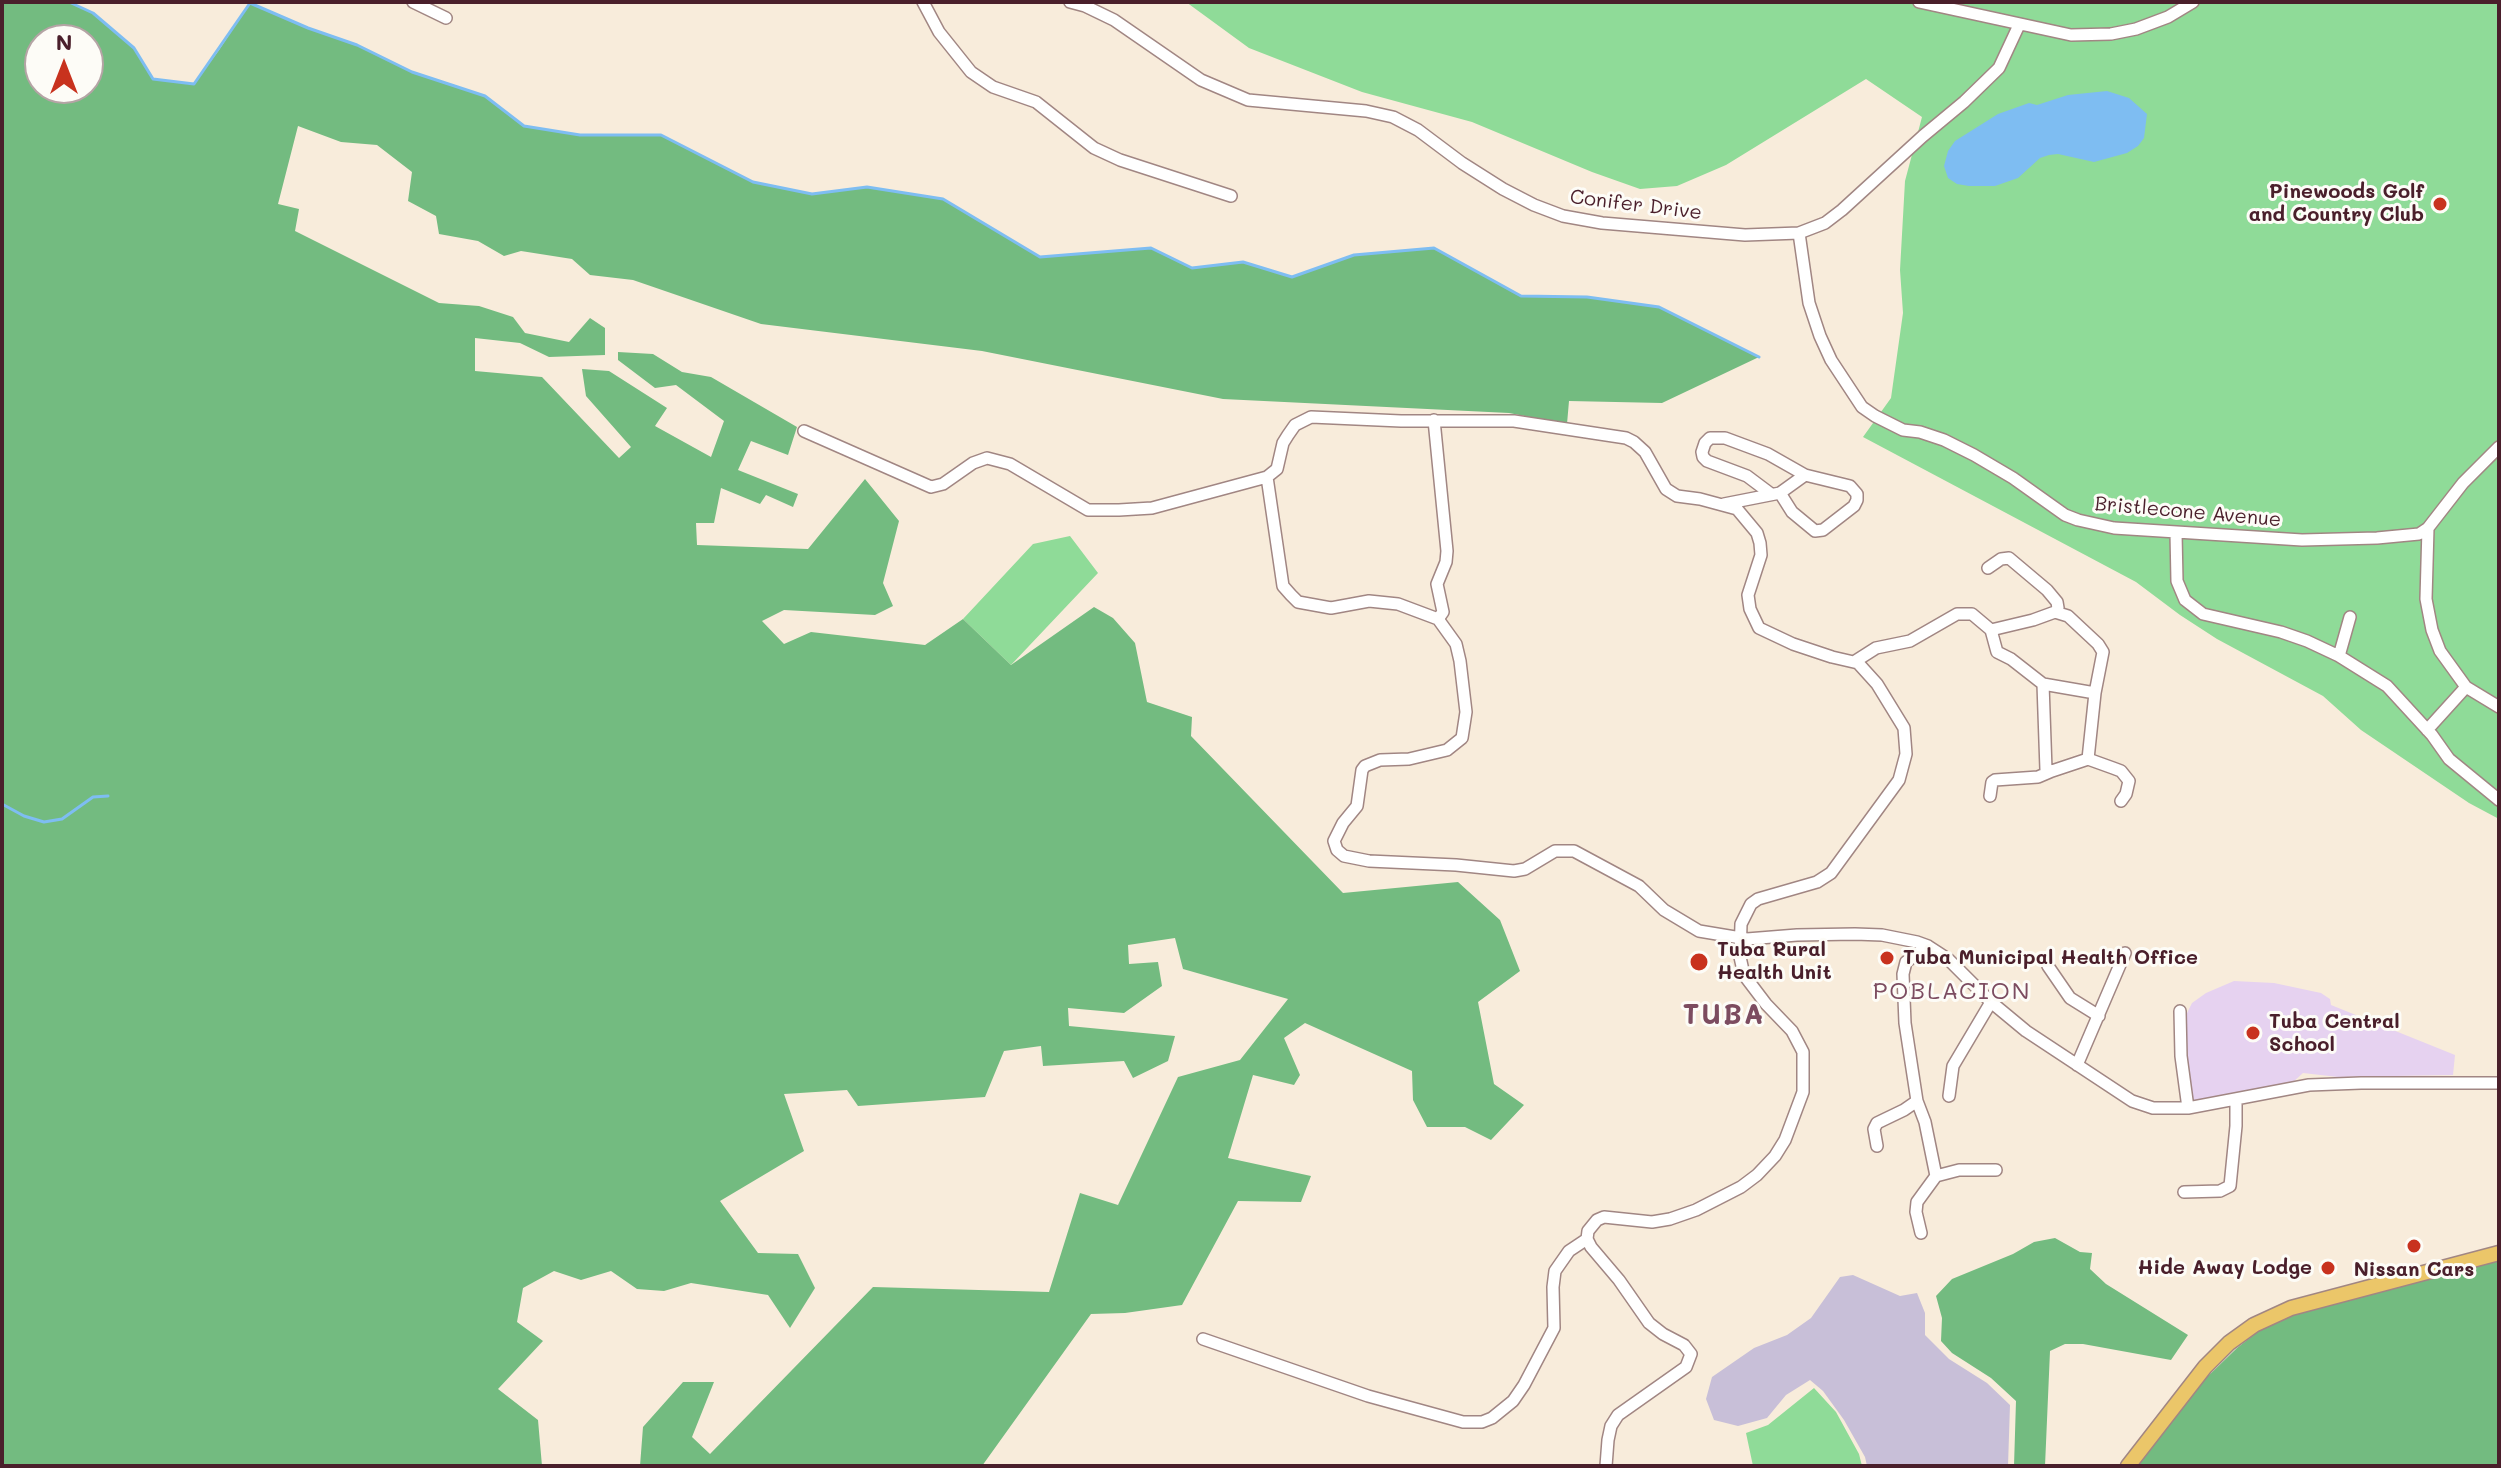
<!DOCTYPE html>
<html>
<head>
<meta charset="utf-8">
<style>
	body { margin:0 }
	#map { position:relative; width:2501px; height:1468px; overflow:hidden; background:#f8ecdb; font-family:Mali,sans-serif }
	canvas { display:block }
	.frame { position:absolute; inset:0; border:4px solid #4a1f2b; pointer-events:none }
	.north { position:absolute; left:24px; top:24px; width:80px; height:80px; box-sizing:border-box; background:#fdfcf7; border:2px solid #b5a4a5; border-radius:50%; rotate:0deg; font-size:22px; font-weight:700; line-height:32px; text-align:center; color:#4a1f2b }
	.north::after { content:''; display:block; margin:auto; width:28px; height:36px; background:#c8321e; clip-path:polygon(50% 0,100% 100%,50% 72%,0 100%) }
</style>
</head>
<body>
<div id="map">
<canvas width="2501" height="1468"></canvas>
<div class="frame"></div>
<div class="north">N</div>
</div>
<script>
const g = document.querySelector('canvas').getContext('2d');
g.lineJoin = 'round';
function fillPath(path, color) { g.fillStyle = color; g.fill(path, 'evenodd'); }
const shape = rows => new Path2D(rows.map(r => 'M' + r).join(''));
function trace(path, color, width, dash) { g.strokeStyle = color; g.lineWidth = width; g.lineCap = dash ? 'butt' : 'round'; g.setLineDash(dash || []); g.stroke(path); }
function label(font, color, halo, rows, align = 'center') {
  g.font = font + ' Mali,sans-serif'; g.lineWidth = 6; g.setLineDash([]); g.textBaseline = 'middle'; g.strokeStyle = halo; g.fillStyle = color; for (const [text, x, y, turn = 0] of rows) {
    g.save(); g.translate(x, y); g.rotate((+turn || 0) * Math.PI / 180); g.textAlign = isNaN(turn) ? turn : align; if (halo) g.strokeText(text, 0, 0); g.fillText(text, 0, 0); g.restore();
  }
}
const built = shape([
	[2234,981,2274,983,2321,993,2330,999,2331,1005,2455,1055,2453,1075,2338,1077,2303,1073,2292,1083,2212,1099,2190,1101,2184,1045,2185,1017,2192,1003,2206,993]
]);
const industrial = shape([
	[1853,1275,1900,1296,1917,1293,1925,1313,1925,1335,1949,1359,1987,1383,2010,1405,2008,1466,1867,1466,1865,1457,1844,1420,1823,1391,1810,1380,1786,1395,1767,1418,1738,1426,1714,1420,1706,1399,1712,1377,1754,1348,1787,1335,1811,1318,1840,1277]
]);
const green = shape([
	[1186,2,2499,2,2499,819,2469,803,2361,730,2323,696,2217,639,2180,615,2136,582,1863,437,1891,398,1903,313,1900,270,1905,181,1922,117,1866,79,1726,165,1677,186,1640,189,1592,172,1472,122,1362,92,1249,48],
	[1070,536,1098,573,1011,665,963,619,1033,544],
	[1814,1388,1836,1412,1859,1454,1862,1466,1753,1466,1746,1433,1768,1425]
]);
const forest = shape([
	[2,2,69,2,93,13,134,48,153,79,194,84,219,50,250,3,308,28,357,45,412,72,485,96,524,126,580,135,661,135,753,182,812,194,867,187,943,199,1040,257,1151,248,1192,268,1243,262,1292,277,1354,255,1434,248,1521,296,1587,297,1659,307,1759,357,1662,403,1569,401,1567,424,1509,413,1223,399,982,351,761,324,633,280,590,275,572,259,521,251,504,256,478,241,439,234,436,216,408,201,412,172,377,145,341,142,298,126,278,204,299,209,295,231,439,303,479,306,513,317,525,333,569,342,590,318,605,328,605,355,549,357,520,343,475,338,475,371,542,377,619,458,631,447,586,396,582,369,609,371,667,408,655,426,711,457,724,421,676,385,655,388,618,360,618,352,653,354,682,372,711,377,797,427,788,455,751,441,738,470,798,494,793,507,766,495,760,504,721,488,714,523,696,523,697,545,808,549,865,479,899,521,883,583,893,606,875,615,784,610,762,621,784,644,811,632,925,645,963,619,1011,665,1094,607,1113,618,1135,643,1147,702,1192,717,1191,736,1343,893,1458,882,1500,920,1520,971,1478,1002,1494,1084,1524,1105,1491,1140,1465,1127,1427,1127,1413,1100,1412,1071,1305,1023,1284,1038,1300,1075,1294,1085,1253,1075,1228,1158,1311,1176,1301,1202,1238,1201,1182,1305,1125,1313,1091,1314,982,1466,640,1466,643,1427,683,1382,714,1382,692,1437,710,1454,873,1287,1049,1292,1080,1193,1118,1205,1178,1077,1240,1060,1288,999,1183,969,1175,938,1128,945,1129,964,1158,962,1162,986,1124,1013,1068,1008,1069,1026,1175,1036,1168,1061,1133,1078,1124,1061,1043,1066,1041,1046,1004,1051,985,1097,858,1106,847,1090,784,1094,804,1151,720,1201,758,1253,798,1254,815,1288,790,1328,768,1295,691,1283,664,1291,637,1289,611,1271,581,1280,554,1271,523,1288,517,1322,543,1341,498,1389,538,1420,542,1466,2,1466],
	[40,40,88,40,88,88,40,88],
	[2055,1238,2080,1252,2092,1253,2090,1269,2106,1284,2188,1335,2171,1360,2083,1344,2065,1344,2050,1351,2045,1466,2014,1466,2016,1401,1991,1378,1952,1353,1941,1341,1942,1318,1936,1296,1952,1279,2013,1254,2034,1242],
	[2499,1257,2499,1466,2138,1466,2203,1381,2237,1348,2269,1323,2285,1315]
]);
const water = shape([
	[2107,91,2129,98,2147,114,2144,138,2138,146,2127,153,2094,162,2058,154,2049,155,2040,158,2018,178,1995,186,1969,186,1957,184,1948,178,1944,166,1948,151,1955,141,1998,114,2029,103,2037,105,2068,95]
]);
const stream = shape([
	[69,2,93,13,134,48,153,79,194,84,250,3,308,28,357,45,412,72,485,96,524,126,580,135,661,135,753,182,812,194,867,187,943,199,1040,257,1151,248,1192,268,1243,262,1292,277,1354,255,1434,248,1521,296,1587,297,1659,307,1759,357],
	[2,804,24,816,44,822,62,819,93,797,108,796]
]);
const minor = shape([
	[413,2,446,18],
	[923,2,939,32,971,72,993,87,1036,102,1094,148,1120,160,1231,196],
	[1070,2,1085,6,1114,20,1201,80,1248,100,1366,111,1393,117,1418,130,1462,163,1503,189,1534,205,1563,216,1602,223,1745,235,1799,233,1825,223,1842,210,1923,136,1964,102,1999,68,2019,25],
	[1919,2,2071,35,2111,34,2136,29,2168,17,2193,2],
	[1799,233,1809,303,1820,336,1831,360,1862,407,1875,416,1903,430,1920,432,1944,440,1974,455,2013,478,2065,515,2078,520,2114,528,2302,540,2377,538,2419,534,2428,528,2463,483,2499,447],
	[1434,420,1447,551,1446,562,1437,584,1443,612,1438,619],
	[804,431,931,487,943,484,973,463,987,458,1010,464,1088,510,1119,510,1152,508,1267,477,1277,469,1283,443,1288,435,1295,425,1311,417,1401,421,1514,421,1626,438,1634,442,1645,452,1666,489,1677,496,1700,499,1737,509,1757,533,1760,543,1761,555,1748,595,1750,609,1759,628,1793,644,1832,657,1858,663,1877,684,1904,728,1906,754,1899,780,1831,873,1817,882,1758,899,1751,904,1741,924,1740,957,1744,975,1766,1004,1792,1031,1803,1052,1803,1092,1785,1140,1775,1156,1757,1175,1741,1187,1696,1210,1670,1219,1652,1222,1604,1217,1597,1220,1588,1231,1587,1239,1591,1247,1619,1280,1649,1323,1663,1334,1684,1345,1691,1354,1686,1367,1618,1415,1611,1426,1608,1440,1606,1466],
	[1267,477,1283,586,1291,595,1298,602,1331,608,1369,601,1398,604,1438,619,1456,644,1460,661,1466,712,1462,738,1447,750,1409,759,1380,760,1365,766,1362,770,1357,806,1343,823,1334,841,1337,850,1344,856,1369,861,1456,865,1514,871,1525,869,1555,851,1574,851,1639,886,1664,910,1699,931,1747,939,1797,935,1855,934,1882,935,1917,942,1928,946,1948,959,1991,1002,2026,1031,2132,1101,2153,1108,2188,1108,2309,1085,2361,1083,2499,1083],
	[1771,494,1747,476,1707,461,1703,457,1702,452,1705,443,1710,438,1725,438,1768,454,1805,475],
	[1724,504,1780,493,1805,475,1850,486,1857,494,1857,500,1854,506,1823,530,1815,531,1792,512,1780,493],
	[2428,528,2426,599,2432,630,2440,651,2466,687,2499,707],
	[2176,533,2177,581,2185,600,2203,614,2281,632,2307,641,2339,656,2387,686,2432,735,2449,759,2499,800],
	[1988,568,2001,559,2009,558,2047,590,2057,602,2058,608,2055,612,2033,620,1991,630],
	[2055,612,2068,616,2098,644,2103,652,2095,693,2088,759],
	[2339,656,2350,617],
	[1854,662,1876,648,1910,641,1957,614,1972,614,1991,630,1997,652,2011,659,2043,684,2046,770,2052,771,2088,759,2113,768,2121,771,2129,781,2126,794,2121,801],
	[2043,684,2095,693],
	[2427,730,2466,687],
	[1990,796,1992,782,1995,780,2038,777,2052,771],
	[2048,966,2070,998,2099,1016],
	[2180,1011,2181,1056,2188,1108],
	[2077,1065,2125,953],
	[1949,1096,1953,1066,1991,1002],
	[1877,1146,1874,1129,1877,1123,1904,1110,1917,1101],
	[1936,1176,1959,1170,1996,1170],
	[2184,1192,2220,1191,2230,1186,2236,1126,2236,1099],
	[1921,1233,1916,1212,1917,1202,1936,1176,1925,1122,1917,1101,1905,1023,1903,974,1906,962,1928,946],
	[1203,1339,1368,1396,1463,1422,1482,1422,1492,1418,1513,1401,1524,1385,1554,1328,1553,1287,1555,1271,1569,1251,1587,1239]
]);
const major = shape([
	[2128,1466,2205,1367,2229,1343,2254,1325,2291,1308,2499,1253]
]);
const markers = [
	[2440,204,8,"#c8321e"],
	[1887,958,8,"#c8321e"],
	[1699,962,10,"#c8321e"],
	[2253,1033,8,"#c8321e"],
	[2414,1246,8,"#c8321e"],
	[2328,1268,8,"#c8321e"]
];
const poiNames = [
	["Pinewoods Golf",2424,192,"right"],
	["and Country Club",2424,215,"right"],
	["Tuba Rural",1717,950],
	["Health Unit",1717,973],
	["Tuba Municipal Health Office",1903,958],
	["Tuba Central",2269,1022],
	["School",2269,1045],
	["Hide Away Lodge",2312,1268,"right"],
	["Nissan Cars",2414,1270,"center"]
];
const streetNames = [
	["Conifer Drive",1636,205,7],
	["Bristlecone Avenue",2188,512,5]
];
const quarterNames = [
	["POBLACION",1952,992]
];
const districtNames = [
	["TUBA",1724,1015]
];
fillPath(built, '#e6d2f0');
fillPath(industrial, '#c8bfd8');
fillPath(green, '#8fdb98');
fillPath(forest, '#73bb80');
fillPath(water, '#7ebdf2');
trace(stream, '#7ebdf2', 3);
trace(minor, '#a18683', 14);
trace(major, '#a18683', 17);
trace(minor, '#fff', 11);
trace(major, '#ebc669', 14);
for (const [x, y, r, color] of markers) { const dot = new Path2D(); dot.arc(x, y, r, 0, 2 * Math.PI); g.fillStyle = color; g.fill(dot); trace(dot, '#fdfcf7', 3); }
label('bold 20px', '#4a1f2b', '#fdfcf7', poiNames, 'left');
label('20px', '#4a1f2b', '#fdfcf7', streetNames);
g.letterSpacing = '2px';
label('24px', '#7c4c60', '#fdfcf7', quarterNames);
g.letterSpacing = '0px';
g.letterSpacing = '2px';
label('bold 28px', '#7c4c60', '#fdfcf7', districtNames);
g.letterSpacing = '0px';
</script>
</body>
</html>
